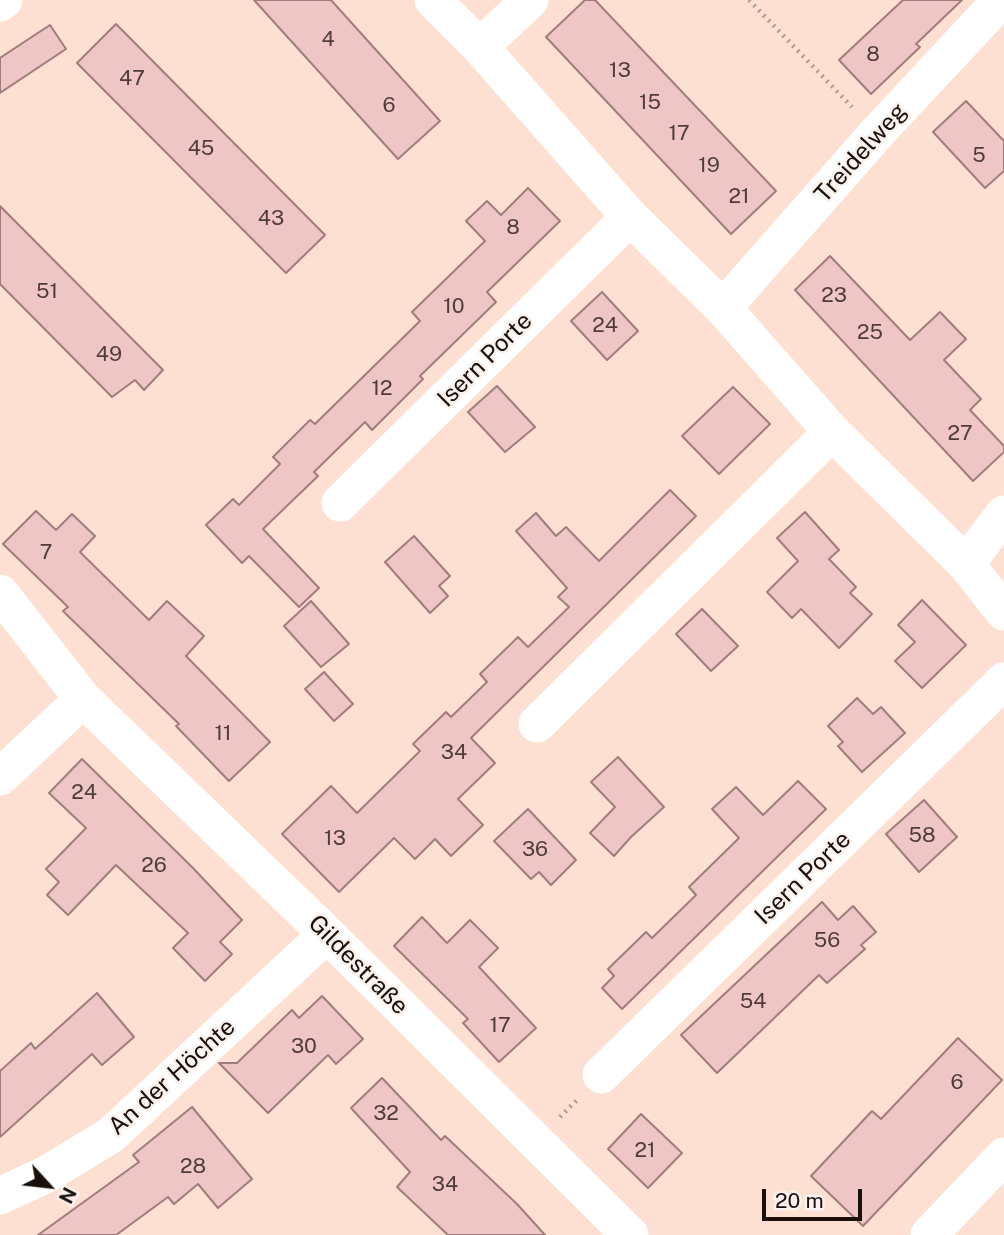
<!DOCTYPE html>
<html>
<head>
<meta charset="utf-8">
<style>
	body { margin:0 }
	#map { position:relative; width:1004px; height:1235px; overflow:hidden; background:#fde0d1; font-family:"Public Sans",sans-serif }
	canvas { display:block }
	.north { position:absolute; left:14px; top:1151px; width:70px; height:70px; -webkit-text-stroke:5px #faf2ef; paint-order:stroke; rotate:117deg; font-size:19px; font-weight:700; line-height:28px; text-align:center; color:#1b0f09 }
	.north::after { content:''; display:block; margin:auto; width:24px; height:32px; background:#1b0f09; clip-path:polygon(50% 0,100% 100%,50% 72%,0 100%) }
	.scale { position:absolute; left:762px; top:1189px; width:100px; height:32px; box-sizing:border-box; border:4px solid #1b0f09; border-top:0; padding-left:9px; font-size:21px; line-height:24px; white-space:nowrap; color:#1b0f09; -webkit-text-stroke:5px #faf2ef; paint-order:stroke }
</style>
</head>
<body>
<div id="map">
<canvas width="1004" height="1235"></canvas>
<div class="north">N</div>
<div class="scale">20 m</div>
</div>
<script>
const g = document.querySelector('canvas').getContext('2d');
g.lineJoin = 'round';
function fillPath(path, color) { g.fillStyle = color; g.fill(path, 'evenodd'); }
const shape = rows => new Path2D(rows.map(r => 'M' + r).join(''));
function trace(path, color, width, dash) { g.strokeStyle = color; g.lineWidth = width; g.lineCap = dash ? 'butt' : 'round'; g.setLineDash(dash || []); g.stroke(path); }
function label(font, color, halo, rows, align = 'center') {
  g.font = font + ' "Public Sans",sans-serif'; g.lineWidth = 5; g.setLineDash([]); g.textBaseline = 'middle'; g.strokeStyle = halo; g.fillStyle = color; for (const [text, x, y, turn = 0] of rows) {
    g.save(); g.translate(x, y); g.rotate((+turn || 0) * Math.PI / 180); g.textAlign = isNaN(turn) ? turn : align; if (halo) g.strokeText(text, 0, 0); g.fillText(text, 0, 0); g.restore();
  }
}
const building = shape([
	[254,0,331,0,440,121,398,159,254,0],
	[585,0,595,0,776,191,731,234,546,37,585,0],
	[903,0,962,0,916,44,920,47,871,94,839,60,903,0],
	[116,24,325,235,286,273,77,63,116,24],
	[50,25,66,49,0,93,0,58,50,25],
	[966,101,1004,141,1004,171,985,188,933,132,966,101],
	[528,188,560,221,487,292,496,302,420,376,423,379,372,430,365,422,314,472,318,476,263,529,319,588,299,607,249,556,242,563,206,525,233,499,239,505,280,464,273,457,310,420,315,424,420,321,412,312,485,241,466,221,487,201,501,215,528,188],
	[0,206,163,370,144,390,135,380,112,397,0,284,0,206],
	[830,256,910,340,940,312,966,339,944,360,981,399,970,410,1004,446,1004,452,973,481,795,290,830,256],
	[602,292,638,331,607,360,571,321,602,292],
	[497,386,535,427,505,452,468,412,497,386],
	[733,387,770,424,719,474,682,436,733,387],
	[670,490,696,516,471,738,495,763,458,799,483,825,451,856,435,839,415,859,394,838,339,892,282,834,331,786,357,813,420,751,413,744,446,712,451,717,487,682,480,674,518,637,528,647,569,607,558,597,567,588,516,531,536,513,556,536,566,527,599,561,670,490],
	[36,511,56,530,72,514,95,536,80,552,149,620,167,601,204,636,186,656,270,742,229,781,176,726,179,724,63,611,68,607,3,544,36,511],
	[805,512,839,550,829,559,856,587,850,593,872,614,839,648,801,609,792,618,767,592,798,561,777,538,805,512],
	[414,536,450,576,439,586,448,596,430,613,385,562,414,536],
	[922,600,966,645,922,688,895,661,915,642,898,625,922,600],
	[311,601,349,644,321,667,284,626,311,601],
	[702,609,738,646,711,671,676,634,702,609],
	[324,672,353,704,334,721,305,689,324,672],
	[857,698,873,714,881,707,905,733,862,772,838,746,843,742,828,726,857,698],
	[618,757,664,807,631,837,614,856,590,833,615,807,591,782,618,757],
	[82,759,193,868,242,920,220,942,232,954,205,981,173,948,188,933,116,865,68,915,47,895,59,882,46,869,86,828,49,793,82,759],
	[798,781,826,809,622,1009,602,988,614,976,608,969,646,932,652,938,696,895,689,887,739,838,712,809,736,787,763,815,798,781],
	[924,800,957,837,919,872,886,834,924,800],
	[528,809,576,860,551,885,539,872,531,879,494,841,528,809],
	[822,902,838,920,853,906,876,932,861,945,865,949,827,983,819,975,717,1073,681,1035,822,902],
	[422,917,447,943,470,920,498,948,479,967,536,1028,499,1062,463,1023,468,1019,394,946,422,917],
	[97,993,134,1037,102,1065,92,1054,0,1137,0,1071,31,1043,35,1049,97,993],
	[322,996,363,1039,336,1064,328,1055,268,1113,219,1063,237,1063,292,1010,299,1018,322,996],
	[958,1038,1002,1080,863,1226,811,1176,872,1111,881,1119,958,1038],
	[382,1078,441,1140,445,1136,517,1204,545,1235,448,1235,397,1187,410,1172,351,1108,382,1078],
	[192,1107,252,1179,218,1208,198,1184,174,1204,168,1197,116,1235,38,1235,139,1162,133,1155,192,1107],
	[641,1114,682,1153,648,1188,608,1149,641,1114]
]);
const path = shape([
	[749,0,852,107],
	[560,1117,579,1098]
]);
const street = shape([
	[433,0,480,47,630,217,723,308,832,432,966,564,1004,612],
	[0,3,4,0],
	[480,47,530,0],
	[723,308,877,133,1001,0],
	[340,503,630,217],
	[966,564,1004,514],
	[0,593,83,699,327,934,630,1235],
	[537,724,832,432],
	[0,777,83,699],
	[601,1075,1004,681],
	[0,1196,47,1174,111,1135,327,934],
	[929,1235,1004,1156]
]);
const numberNames = [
	["4",328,40],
	["8",873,55],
	["13",620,71],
	["47",132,79],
	["15",650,103],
	["6",389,106],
	["17",679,134],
	["45",201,149],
	["5",979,156],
	["19",709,166],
	["21",739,197],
	["43",271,219],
	["8",513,228],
	["51",47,292],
	["23",834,296],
	["10",454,307],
	["24",605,326],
	["25",870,333],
	["49",109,355],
	["12",382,389],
	["27",960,434],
	["7",46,553],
	["11",223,734],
	["34",454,753],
	["24",84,793],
	["58",922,836],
	["13",335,839],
	["36",535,850],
	["26",154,866],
	["56",827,941],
	["54",753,1002],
	["17",500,1026],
	["30",304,1047],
	["6",957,1083],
	["32",386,1114],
	["21",645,1151],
	["28",193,1167],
	["34",445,1185]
];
const streetNames = [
	["Treidelweg",861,153,-48],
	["Isern Porte",485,360,-45],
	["Isern Porte",803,878,-44],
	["Gildestraße",358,965,45],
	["An der Höchte",172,1077,-42]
];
fillPath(building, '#efc6c6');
trace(building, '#a27c7d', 2);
trace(path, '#b29a8e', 4.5, [2, 5]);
trace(street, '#fff', 37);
label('21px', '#503d38', null, numberNames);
label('24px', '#1b0f09', '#faf2ef', streetNames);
</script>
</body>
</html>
